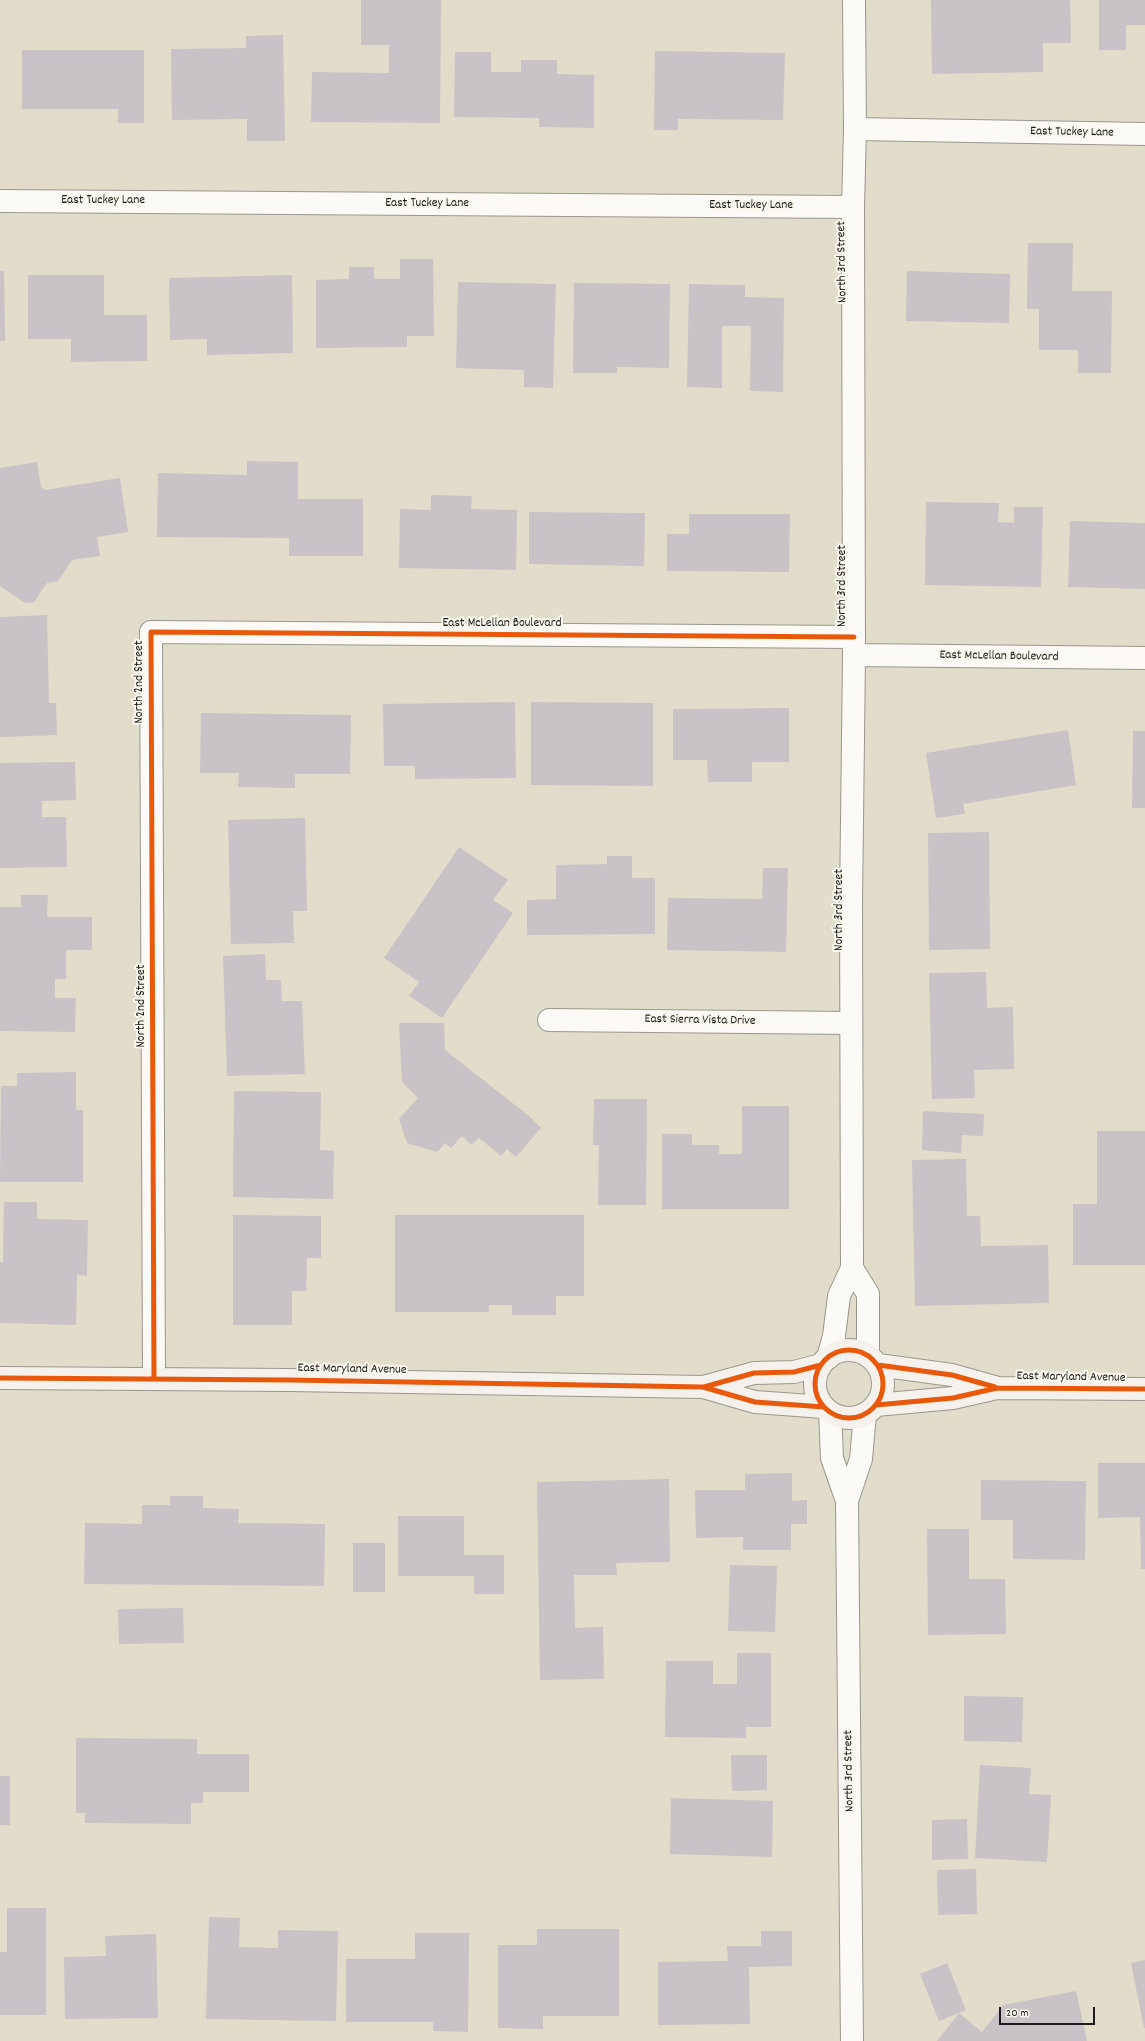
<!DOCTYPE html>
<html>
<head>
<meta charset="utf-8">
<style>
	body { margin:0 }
	#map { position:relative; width:1145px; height:2041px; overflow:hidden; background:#e2dcca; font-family:Dekko,sans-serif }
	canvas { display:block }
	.scale { position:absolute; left:999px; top:2007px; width:96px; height:18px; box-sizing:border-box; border:2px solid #1c1c1c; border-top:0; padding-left:5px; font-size:12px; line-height:14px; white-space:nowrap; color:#1c1c1c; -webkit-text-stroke:3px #fbf7ec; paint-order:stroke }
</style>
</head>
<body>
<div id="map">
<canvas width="1145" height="2041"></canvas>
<div class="scale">20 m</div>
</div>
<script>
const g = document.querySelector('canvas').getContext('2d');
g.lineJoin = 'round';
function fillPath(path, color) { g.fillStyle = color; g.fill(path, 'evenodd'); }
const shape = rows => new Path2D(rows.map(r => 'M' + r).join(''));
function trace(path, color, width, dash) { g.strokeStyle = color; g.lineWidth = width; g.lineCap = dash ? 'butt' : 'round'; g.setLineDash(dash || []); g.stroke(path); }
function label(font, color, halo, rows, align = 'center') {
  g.font = font + ' Dekko,sans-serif'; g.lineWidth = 4; g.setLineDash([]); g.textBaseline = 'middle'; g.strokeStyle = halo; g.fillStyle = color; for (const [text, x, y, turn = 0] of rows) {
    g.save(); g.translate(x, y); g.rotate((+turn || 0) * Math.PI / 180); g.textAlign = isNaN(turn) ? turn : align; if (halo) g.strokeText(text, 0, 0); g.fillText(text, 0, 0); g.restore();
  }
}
const building = shape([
	[361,0,441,0,440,123,311,122,312,72,389,73,389,45,361,45],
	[931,0,1070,0,1071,43,1043,43,1043,72,932,74],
	[1099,0,1145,0,1145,25,1126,25,1126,50,1099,50],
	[283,35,285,141,247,141,247,119,172,120,171,49,246,48,246,36],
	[22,50,144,50,144,123,118,123,118,109,22,109],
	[655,51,785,53,783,120,678,119,678,130,654,130],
	[455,52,491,52,491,72,521,72,521,60,557,60,557,74,594,75,594,128,539,127,539,118,454,117],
	[1028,243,1073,243,1072,291,1112,291,1111,373,1078,373,1078,350,1039,350,1039,309,1027,309],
	[400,259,433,259,434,336,407,336,407,347,316,348,316,280,349,279,349,267,374,267,374,279,400,279],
	[0,271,4,271,5,341,0,341],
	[907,271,1010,274,1009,323,906,321],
	[28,275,104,275,104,315,147,315,147,361,71,362,71,339,28,339],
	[292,275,293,353,207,355,207,339,170,340,169,278],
	[458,282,556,284,553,388,524,387,524,370,456,368],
	[574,283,670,284,669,368,617,367,617,373,573,373],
	[689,284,745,285,745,297,784,298,783,392,750,391,751,326,722,326,722,388,687,387],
	[247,461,298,462,298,499,363,499,363,556,289,556,289,538,157,537,158,473,247,475],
	[37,462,41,487,45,490,120,478,128,532,97,537,100,556,72,560,58,581,47,583,34,602,25,603,0,586,0,468],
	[431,495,472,496,471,509,517,510,516,570,399,568,400,509,431,510],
	[926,502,999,503,998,522,1014,523,1014,507,1043,507,1041,587,925,585],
	[529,512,645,513,644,566,529,564],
	[689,514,790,514,789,572,667,571,667,534,689,534],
	[1070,521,1145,523,1145,589,1068,587],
	[47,615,49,703,56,703,57,735,0,737,0,617],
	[515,702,516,778,415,779,415,766,384,766,383,704],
	[531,702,653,703,653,786,531,785],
	[789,708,789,762,752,762,752,782,708,782,707,760,673,760,673,709],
	[201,713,351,715,350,774,295,774,295,788,238,787,239,773,200,773],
	[1068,730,1076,785,963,804,965,814,936,818,926,753],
	[1133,731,1145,731,1145,808,1132,808],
	[75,762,76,800,42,801,42,817,66,817,67,867,0,868,0,763],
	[305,818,307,911,293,911,294,943,231,944,228,820],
	[989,832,990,949,929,950,928,833],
	[459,847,508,880,493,900,513,913,442,1018,409,996,419,982,384,958],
	[607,856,632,856,632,878,655,878,655,934,527,935,527,900,556,899,556,865,607,864],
	[763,868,788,868,786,952,667,950,668,898,762,899],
	[21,895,48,895,47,917,92,917,92,950,66,950,66,979,55,979,55,998,76,998,75,1032,0,1031,0,907,21,907],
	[265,954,266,980,281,980,282,1001,302,1001,305,1074,227,1076,223,956],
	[986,972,987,1008,1013,1007,1014,1069,974,1070,975,1098,932,1099,929,973],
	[399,1023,444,1023,445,1050,529,1116,541,1128,516,1157,507,1149,501,1156,479,1138,471,1145,462,1136,451,1148,445,1143,437,1152,407,1143,399,1119,418,1098,402,1082],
	[76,1072,76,1110,83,1110,83,1182,0,1182,1,1086,17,1086,17,1073],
	[234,1091,321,1092,320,1150,334,1151,333,1199,233,1197],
	[594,1099,647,1099,646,1205,598,1205,599,1145,593,1145],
	[742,1106,789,1106,789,1209,662,1209,662,1134,692,1134,692,1145,719,1145,719,1154,742,1154],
	[923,1111,984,1114,983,1136,962,1135,961,1153,922,1150],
	[1097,1131,1145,1131,1145,1265,1073,1265,1073,1204,1097,1204],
	[966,1159,967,1216,980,1216,981,1246,1048,1245,1049,1303,915,1306,912,1160],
	[4,1202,37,1202,37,1219,88,1220,87,1276,77,1275,76,1325,0,1323,0,1262,3,1262],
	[233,1215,321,1216,321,1258,307,1258,306,1291,292,1291,292,1325,233,1325],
	[395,1215,584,1215,584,1296,556,1296,556,1315,512,1315,512,1305,489,1305,489,1312,395,1312],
	[1098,1463,1145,1463,1145,1569,1141,1569,1140,1517,1098,1518],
	[792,1473,792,1501,807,1500,807,1524,791,1524,791,1550,743,1550,743,1537,696,1538,695,1490,745,1490,745,1474],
	[669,1479,670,1562,616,1563,617,1575,574,1575,575,1628,603,1627,604,1679,540,1680,537,1482],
	[981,1480,1086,1481,1085,1560,1013,1559,1013,1520,981,1520],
	[170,1496,203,1496,203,1508,239,1509,238,1523,325,1524,324,1586,84,1584,85,1523,142,1524,142,1505,170,1505],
	[398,1516,464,1516,464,1555,504,1555,504,1594,474,1594,474,1576,398,1576],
	[927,1529,969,1529,969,1579,1005,1579,1006,1634,928,1635],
	[353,1543,385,1543,385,1592,353,1592],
	[730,1565,777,1566,775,1632,728,1631],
	[183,1608,184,1643,119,1644,118,1609],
	[737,1653,771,1653,771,1727,746,1727,746,1738,665,1737,666,1661,713,1661,713,1684,737,1684],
	[964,1696,1023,1697,1022,1742,964,1741],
	[76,1738,197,1739,197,1754,249,1754,249,1792,203,1792,203,1803,191,1803,191,1824,85,1823,85,1813,76,1813],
	[731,1755,767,1755,767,1790,732,1791],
	[980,1765,1031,1768,1029,1794,1051,1795,1047,1862,975,1858],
	[0,1776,10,1776,10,1825,0,1825],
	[671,1798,773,1801,772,1857,670,1854],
	[967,1819,968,1859,932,1860,932,1820],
	[976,1869,977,1914,938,1915,937,1870],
	[7,1908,46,1908,46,2015,0,2015,0,1952,7,1952],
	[209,1917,240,1918,239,1947,278,1948,278,1930,338,1931,336,2021,206,2019],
	[537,1929,619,1929,619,2016,543,2016,543,2029,498,2028,498,1945,537,1945],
	[761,1931,792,1931,792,1966,749,1967,750,2024,658,2025,658,1962,728,1961,727,1946,761,1946],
	[415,1933,469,1933,468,2032,433,2031,433,2022,346,2022,346,1959,415,1959],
	[156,1934,158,2018,65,2019,64,1957,106,1956,105,1936],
	[1145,1960,1145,2028,1144,2028,1131,1963],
	[947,1963,966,2010,939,2021,920,1974],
	[1076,1991,1087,2041,937,2041,959,2013,982,2032,1003,2005]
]);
const street = shape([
	[855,129,1145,134],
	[0,201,853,207],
	[854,655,1145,658],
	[549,1020,851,1023],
	[852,1268,868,1294,868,1356],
	[828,1358,834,1336,839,1296,852,1268,851,904,854,655,853,207,855,129,854,0],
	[154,1379,151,632,854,637],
	[830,1412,832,1458,847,1501,852,2041],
	[847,1501,861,1459,865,1414]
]);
const secondary = shape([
	'815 1384a34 34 0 1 1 68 0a34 34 0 1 1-68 0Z',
	[878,1365,952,1375,995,1387],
	[0,1378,289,1380,703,1387,755,1402,824,1407],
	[703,1387,754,1373,794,1372,821,1365],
	[876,1405,953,1398,997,1388,1145,1389]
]);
const cycleway = shape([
	'815 1384a34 34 0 1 1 68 0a34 34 0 1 1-68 0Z',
	[878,1365,952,1375,995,1387],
	[0,1378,289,1380,703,1387,755,1402,824,1407],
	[154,1379,151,632,854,637],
	[704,1387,754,1373,794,1372,821,1365],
	[876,1405,953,1398,997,1388,1145,1389]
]);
const streetNames = [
	["East Tuckey Lane",1072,133,1],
	["East Tuckey Lane",103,201],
	["East Tuckey Lane",427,204],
	["East Tuckey Lane",751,206],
	["North 3rd Street",843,262,-91],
	["North 3rd Street",843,586,-90],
	["East McLellan Boulevard",502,624],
	["East McLellan Boulevard",999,657,1],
	["North 2nd Street",140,682,-90],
	["North 3rd Street",840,910,-90],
	["North 2nd Street",142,1006,-90],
	["East Sierra Vista Drive",700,1021,1],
	["East Maryland Avenue",352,1370,1],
	["East Maryland Avenue",1071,1378,1],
	["North 3rd Street",850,1771,-91]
];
fillPath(building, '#c9c3c7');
trace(street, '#9a978c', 24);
trace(secondary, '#9a978c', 24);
trace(street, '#fbfaf7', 22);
trace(secondary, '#f5f1ed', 22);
trace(cycleway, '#e8590c', 5);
label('13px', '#1c1c1c', '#fbf7ec', streetNames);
</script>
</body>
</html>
